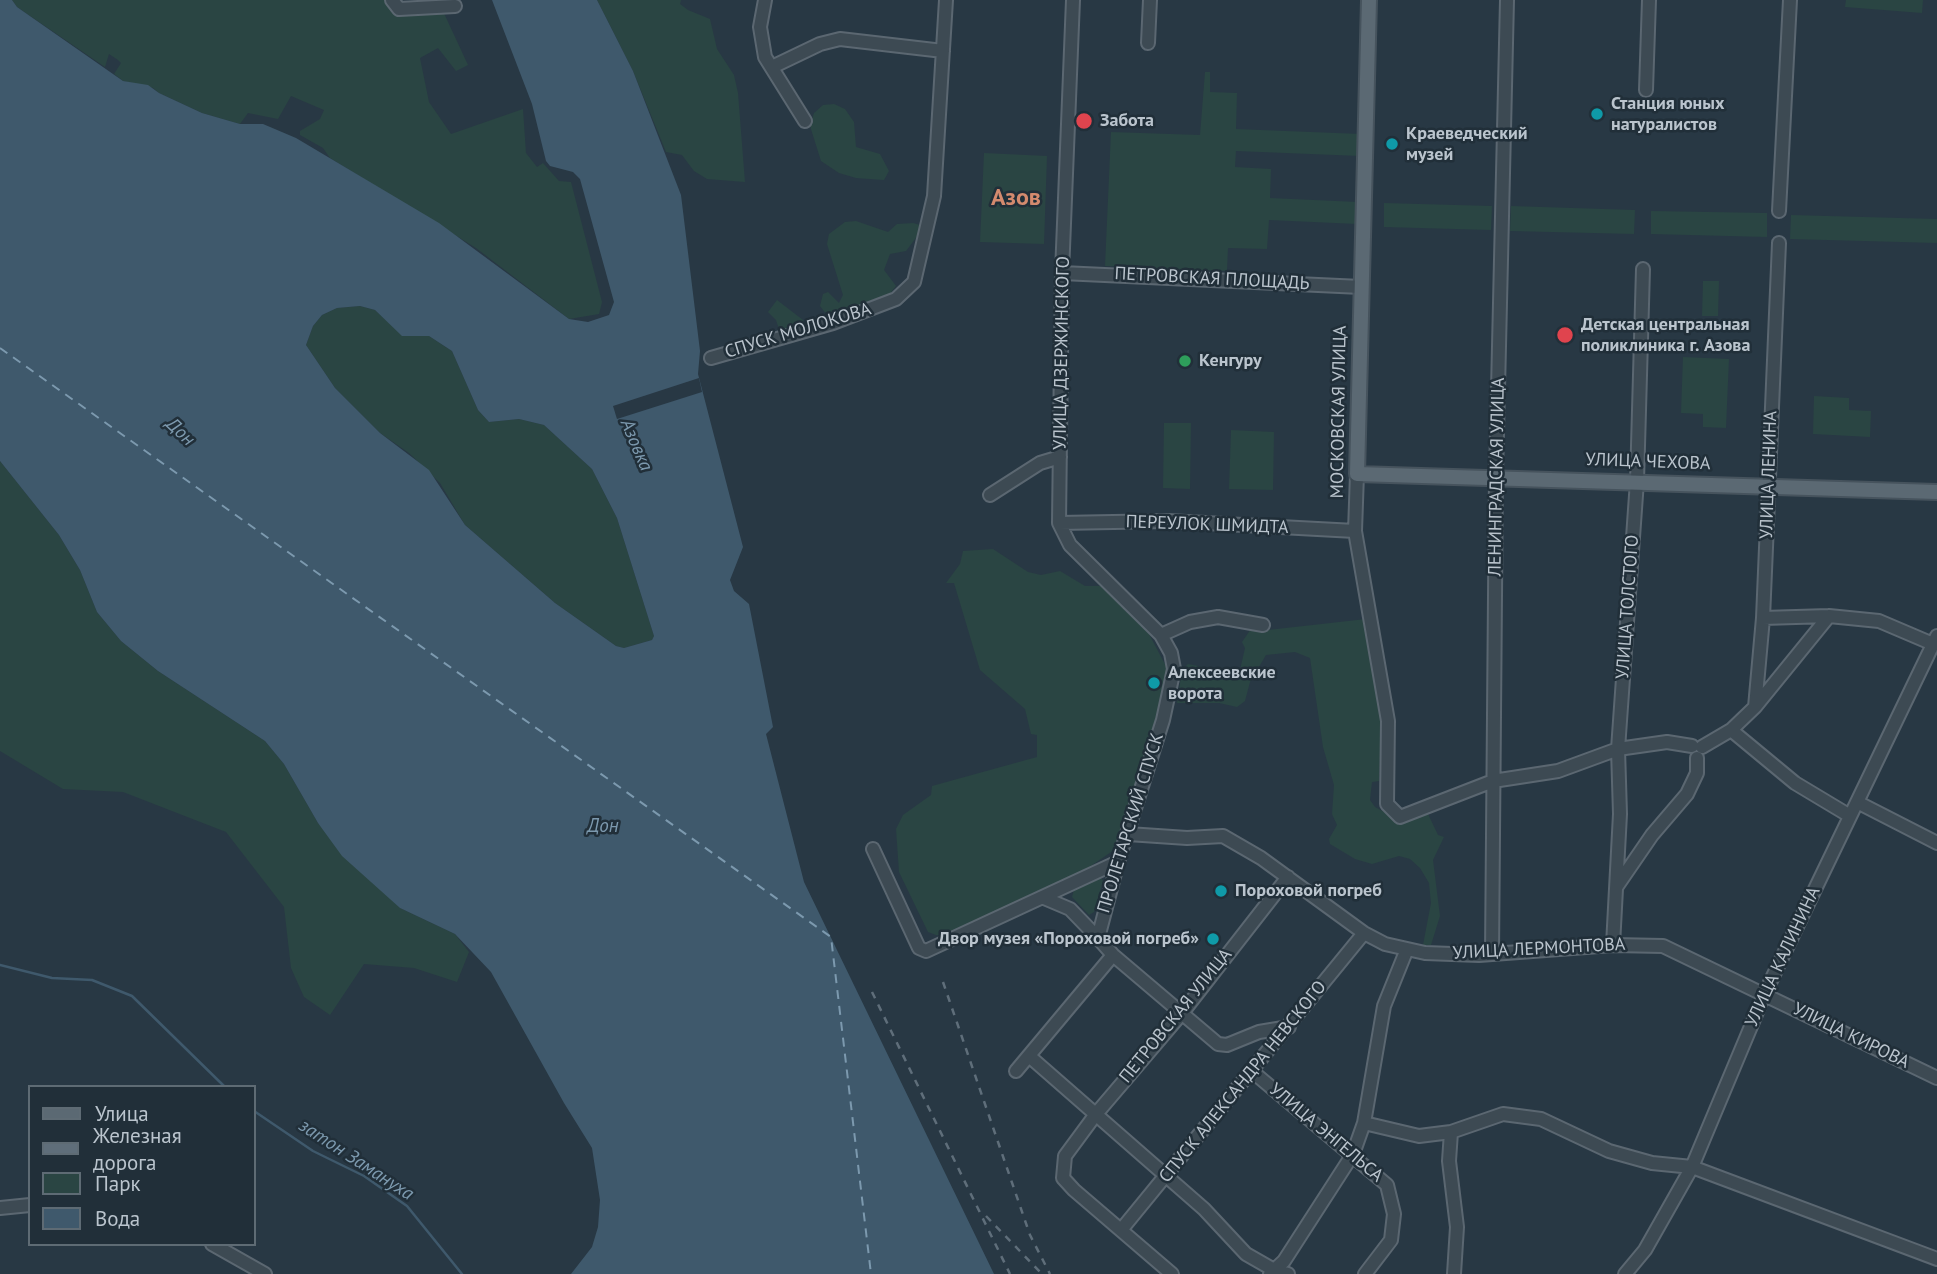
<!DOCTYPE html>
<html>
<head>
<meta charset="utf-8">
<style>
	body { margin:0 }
	#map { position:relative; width:1937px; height:1274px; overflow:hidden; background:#283844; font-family:"PT Sans",sans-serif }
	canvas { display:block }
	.legend { position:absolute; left:28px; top:1085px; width:228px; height:161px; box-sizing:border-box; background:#212f39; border:2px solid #5e6b74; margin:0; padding:9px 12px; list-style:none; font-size:21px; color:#bac4cd }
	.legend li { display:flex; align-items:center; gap:14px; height:35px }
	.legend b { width:35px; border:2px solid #5e6b74 }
</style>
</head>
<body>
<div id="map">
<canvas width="1937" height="1274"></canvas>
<ul class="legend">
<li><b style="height:9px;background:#5b6973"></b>Улица</li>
<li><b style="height:9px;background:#5f6e7a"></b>Железная дорога</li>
<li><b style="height:19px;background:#2a4543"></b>Парк</li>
<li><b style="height:19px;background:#3f596c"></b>Вода</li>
</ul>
</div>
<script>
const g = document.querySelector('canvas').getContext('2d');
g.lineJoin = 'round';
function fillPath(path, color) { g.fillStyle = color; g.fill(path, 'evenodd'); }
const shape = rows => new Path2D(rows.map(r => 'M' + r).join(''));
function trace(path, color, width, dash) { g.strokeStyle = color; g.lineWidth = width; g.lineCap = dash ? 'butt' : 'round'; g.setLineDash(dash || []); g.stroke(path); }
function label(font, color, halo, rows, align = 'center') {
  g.font = font + ' "PT Sans",sans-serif'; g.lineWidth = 5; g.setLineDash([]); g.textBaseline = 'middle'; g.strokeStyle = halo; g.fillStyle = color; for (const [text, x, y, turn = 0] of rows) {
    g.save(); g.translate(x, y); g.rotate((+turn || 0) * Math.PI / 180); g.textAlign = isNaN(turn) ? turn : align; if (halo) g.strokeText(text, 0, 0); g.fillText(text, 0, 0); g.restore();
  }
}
const green = shape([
	[12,0,396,0,405,10,442,9,468,65,456,71,438,48,420,58,429,102,451,134,523,109,526,153,537,167,543,163,559,181,571,182,602,302,599,314,569,319,476,248,330,158,323,148,300,135,300,131,320,119,324,110,291,96,278,119,248,113,240,124,202,113,159,93,153,88,123,81,114,74,121,63,118,60,109,54,105,67,17,7],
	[597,0,681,0,680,4,688,10,710,19,717,49,734,75,738,93,745,182,707,179,694,171,682,155,666,152,633,71],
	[1846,0,1923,0,1922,13,1845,7],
	[1205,72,1210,72,1210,92,1237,93,1236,129,1361,134,1360,156,1236,151,1235,167,1271,169,1270,198,1358,202,1357,224,1269,220,1267,249,1228,248,1227,271,1105,266,1111,132,1200,135],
	[834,104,845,109,854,122,856,147,880,154,889,171,884,180,856,178,839,173,821,161,810,126,814,113,823,105],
	[984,153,1047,156,1044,244,980,242],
	[1384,203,1492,206,1491,230,1384,227],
	[1511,206,1635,210,1634,234,1510,231],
	[1651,211,1767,213,1767,237,1651,234],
	[1791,215,1937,219,1937,243,1790,239],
	[856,221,888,232,897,224,913,223,920,225,921,231,906,251,890,254,884,270,896,286,875,313,859,320,833,323,820,306,823,294,828,292,839,303,843,295,827,244,829,234,845,222],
	[1703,281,1719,281,1718,316,1702,316],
	[777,300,803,320,806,330,780,332,776,320,768,312],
	[360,306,375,310,402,335,429,336,452,351,478,410,489,422,519,419,544,425,592,469,617,518,654,636,652,640,624,648,616,646,555,603,465,525,440,483,409,453,380,433,335,388,306,345,313,326,322,315,337,308],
	[1683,357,1729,359,1726,428,1703,427,1703,414,1681,413],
	[1814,396,1849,398,1849,410,1871,411,1870,437,1813,434],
	[1164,423,1191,423,1190,489,1163,488],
	[1231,430,1274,432,1273,490,1229,489],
	[0,461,59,535,80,570,97,612,121,641,158,671,265,741,284,764,318,823,400,908,455,934,469,952,457,982,414,968,364,964,330,1015,304,997,291,968,284,907,226,832,123,792,63,789,0,751],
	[993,549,1028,572,1041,575,1060,571,1085,586,1103,586,1149,634,1168,670,1164,698,1114,850,1079,874,949,936,936,935,928,932,899,872,896,829,903,815,931,795,932,786,1037,757,1037,735,1031,734,1025,709,980,670,954,583,946,583,960,564,963,551],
	[1366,619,1366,635,1382,714,1379,781,1372,782,1370,800,1375,807,1401,821,1428,814,1438,835,1444,837,1433,860,1440,916,1431,945,1423,945,1431,903,1429,883,1420,868,1410,859,1399,856,1372,864,1355,859,1330,844,1329,839,1337,825,1332,814,1334,785,1323,747,1310,658,1295,652,1266,655,1250,682,1245,701,1237,707,1219,703,1177,703,1182,670,1188,664,1229,672,1240,670,1245,648,1242,642,1253,626,1268,630],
	[1100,877,1103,881,1094,912,1089,915,1072,897,1074,890]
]);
const water = shape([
	[0,0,12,0,17,7,123,81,148,85,159,93,202,113,240,124,263,124,296,138,439,223,569,319,588,322,609,315,614,302,580,179,573,172,550,166,546,161,532,104,492,0,597,0,633,71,681,195,700,351,698,374,743,547,730,580,734,591,749,604,773,727,766,734,804,882,994,1274,571,1274,592,1247,598,1227,600,1200,592,1148,564,1103,491,972,455,934,400,908,342,856,318,823,284,764,265,741,158,671,121,641,97,612,80,570,59,535,0,461],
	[360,306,375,310,402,336,429,336,452,351,478,410,489,422,519,419,544,425,592,469,617,518,654,636,652,640,624,648,616,646,555,603,465,525,429,470,380,433,335,388,306,345,313,326,322,315,337,308]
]);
const pier = shape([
	[699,378,702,392,617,419,613,406]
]);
const stream = shape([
	[0,965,52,978,92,980,132,996,225,1087],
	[254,1111,313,1151,364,1176,407,1206,462,1274]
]);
const ferry = shape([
	[0,348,831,937,871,1274]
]);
const minor = shape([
	[392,0,399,9,455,6],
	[765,0,760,27,765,57,805,121],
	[1073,0,1062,273,1059,523,1070,545,1161,635,1171,653,1174,669,1163,720,1118,862,1098,938,1113,955,1218,1044,1227,1045,1259,1032,1289,1027],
	[1148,43,1150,0],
	[772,67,820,44,840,39,943,51],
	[1646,90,1649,0],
	[1779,211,1790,0],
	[1062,273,1361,287],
	[711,358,833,323,896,299,914,282,934,196,946,0],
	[1357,474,1355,531,1388,721,1387,804,1400,817,1493,781,1558,771,1618,749,1667,742,1692,746],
	[990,495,1040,463,1060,457],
	[1059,523,1168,521,1355,531],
	[1763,618,1829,616,1879,621,1933,644],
	[1161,635,1190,622,1218,617,1263,625],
	[1755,707,1763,618,1779,243],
	[1731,730,1795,783,1850,816],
	[1702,747,1731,730,1755,707,1829,616],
	[1857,802,1937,843],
	[1128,834,1187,838,1223,836,1261,858,1364,933,1385,944,1425,953,1479,955,1613,945,1663,946,1937,1078],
	[873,849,919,948,926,951,1118,862],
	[1617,886,1652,835,1687,794,1697,773,1697,758],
	[1044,898,1070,909,1098,938],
	[1613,945,1620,814,1618,749,1637,481,1643,269],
	[1492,954,1496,476,1507,0],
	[1029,1056,1204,1209,1246,1254,1274,1270,1288,1274],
	[1016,1071,1113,955],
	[1253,1072,1387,1185,1394,1214,1391,1240,1365,1274],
	[1364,1123,1419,1136,1451,1132,1503,1114,1541,1119,1609,1151,1652,1163,1692,1167,1937,1259],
	[1451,1132,1449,1161,1457,1227,1454,1274],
	[0,1208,30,1205],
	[1121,1230,1364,933],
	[212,1244,265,1274],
	[1172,1274,1074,1190,1063,1178,1065,1156,1096,1114,1182,1013,1288,877],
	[1270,1274,1284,1261,1353,1154,1364,1123,1384,1006,1407,949],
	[1625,1274,1645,1250,1692,1167,1765,993,1937,636]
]);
const major = shape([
	[1369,0,1357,474,1937,492]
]);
const rail = shape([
	[943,982,1030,1235,1050,1274],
	[872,992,1010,1274],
	[986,1216,1042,1274]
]);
const markers = [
	[1597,114,7,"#0f9aa8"],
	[1084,121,9,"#e0444e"],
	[1392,144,7,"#0f9aa8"],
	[1565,335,9,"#e0444e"],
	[1185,361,7,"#2e9e5b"],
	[1154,683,7,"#0f9aa8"],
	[1221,891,7,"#0f9aa8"],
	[1213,939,7,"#0f9aa8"]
];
const poiNames = [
	["Станция юных",1611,104],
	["натуралистов",1611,125],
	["Забота",1100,121],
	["Краеведческий",1406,134],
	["музей",1406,155],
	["Детская центральная",1581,325],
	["поликлиника г. Азова",1581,346],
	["Кенгуру",1199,361],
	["Алексеевские",1168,673],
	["ворота",1168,694],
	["Пороховой погреб",1235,891],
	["Двор музея «Пороховой погреб»",1199,939,"right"]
];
const streetNames = [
	["ПЕТРОВСКАЯ ПЛОЩАДЬ",1212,279,3],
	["СПУСК МОЛОКОВА",798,331,-17],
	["УЛИЦА ДЗЕРЖИНСКОГО",1062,353,-89],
	["МОСКОВСКАЯ УЛИЦА",1339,412,-89],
	["УЛИЦА ЧЕХОВА",1648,462,2],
	["УЛИЦА ЛЕНИНА",1769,475,-88],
	["ЛЕНИНГРАДСКАЯ УЛИЦА",1497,477,-89],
	["ПЕРЕУЛОК ШМИДТА",1207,525,2],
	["УЛИЦА ТОЛСТОГО",1628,607,-86],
	["ПРОЛЕТАРСКИЙ СПУСК",1131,823,-73],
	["УЛИЦА ЛЕРМОНТОВА",1539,949,-3],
	["УЛИЦА КАЛИНИНА",1783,957,-65],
	["ПЕТРОВСКАЯ УЛИЦА",1176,1016,-51],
	["УЛИЦА КИРОВА",1851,1036,26],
	["СПУСК АЛЕКСАНДРА НЕВСКОГО",1243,1082,-51],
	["УЛИЦА ЭНГЕЛЬСА",1326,1133,40]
];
const waterNames = [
	["Дон",180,432,43],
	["Азовка",636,445,67],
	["Дон",603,827],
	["затон Замануха",356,1160,33]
];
const districtNames = [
	["Азов",1016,198]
];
fillPath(green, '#2a4543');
fillPath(water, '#3f596c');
fillPath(pier, '#283844');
trace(stream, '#3f596c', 2.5);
trace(ferry, '#7c99ae', 2, [9, 7]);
trace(minor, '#5b6771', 16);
trace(major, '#46535d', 18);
trace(minor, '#3d4a53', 12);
trace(major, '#5b6973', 14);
trace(rail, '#5f6e7a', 2.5, [7, 7]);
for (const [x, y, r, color] of markers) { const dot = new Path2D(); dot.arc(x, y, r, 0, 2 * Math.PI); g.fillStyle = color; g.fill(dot); trace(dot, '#212f39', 2.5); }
label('bold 18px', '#bac4cd', '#212f39', poiNames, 'left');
label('18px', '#bac4cd', '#212f39', streetNames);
label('italic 19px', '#7c99ae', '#212f39', waterNames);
label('bold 24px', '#d48a6e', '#212f39', districtNames);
</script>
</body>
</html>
